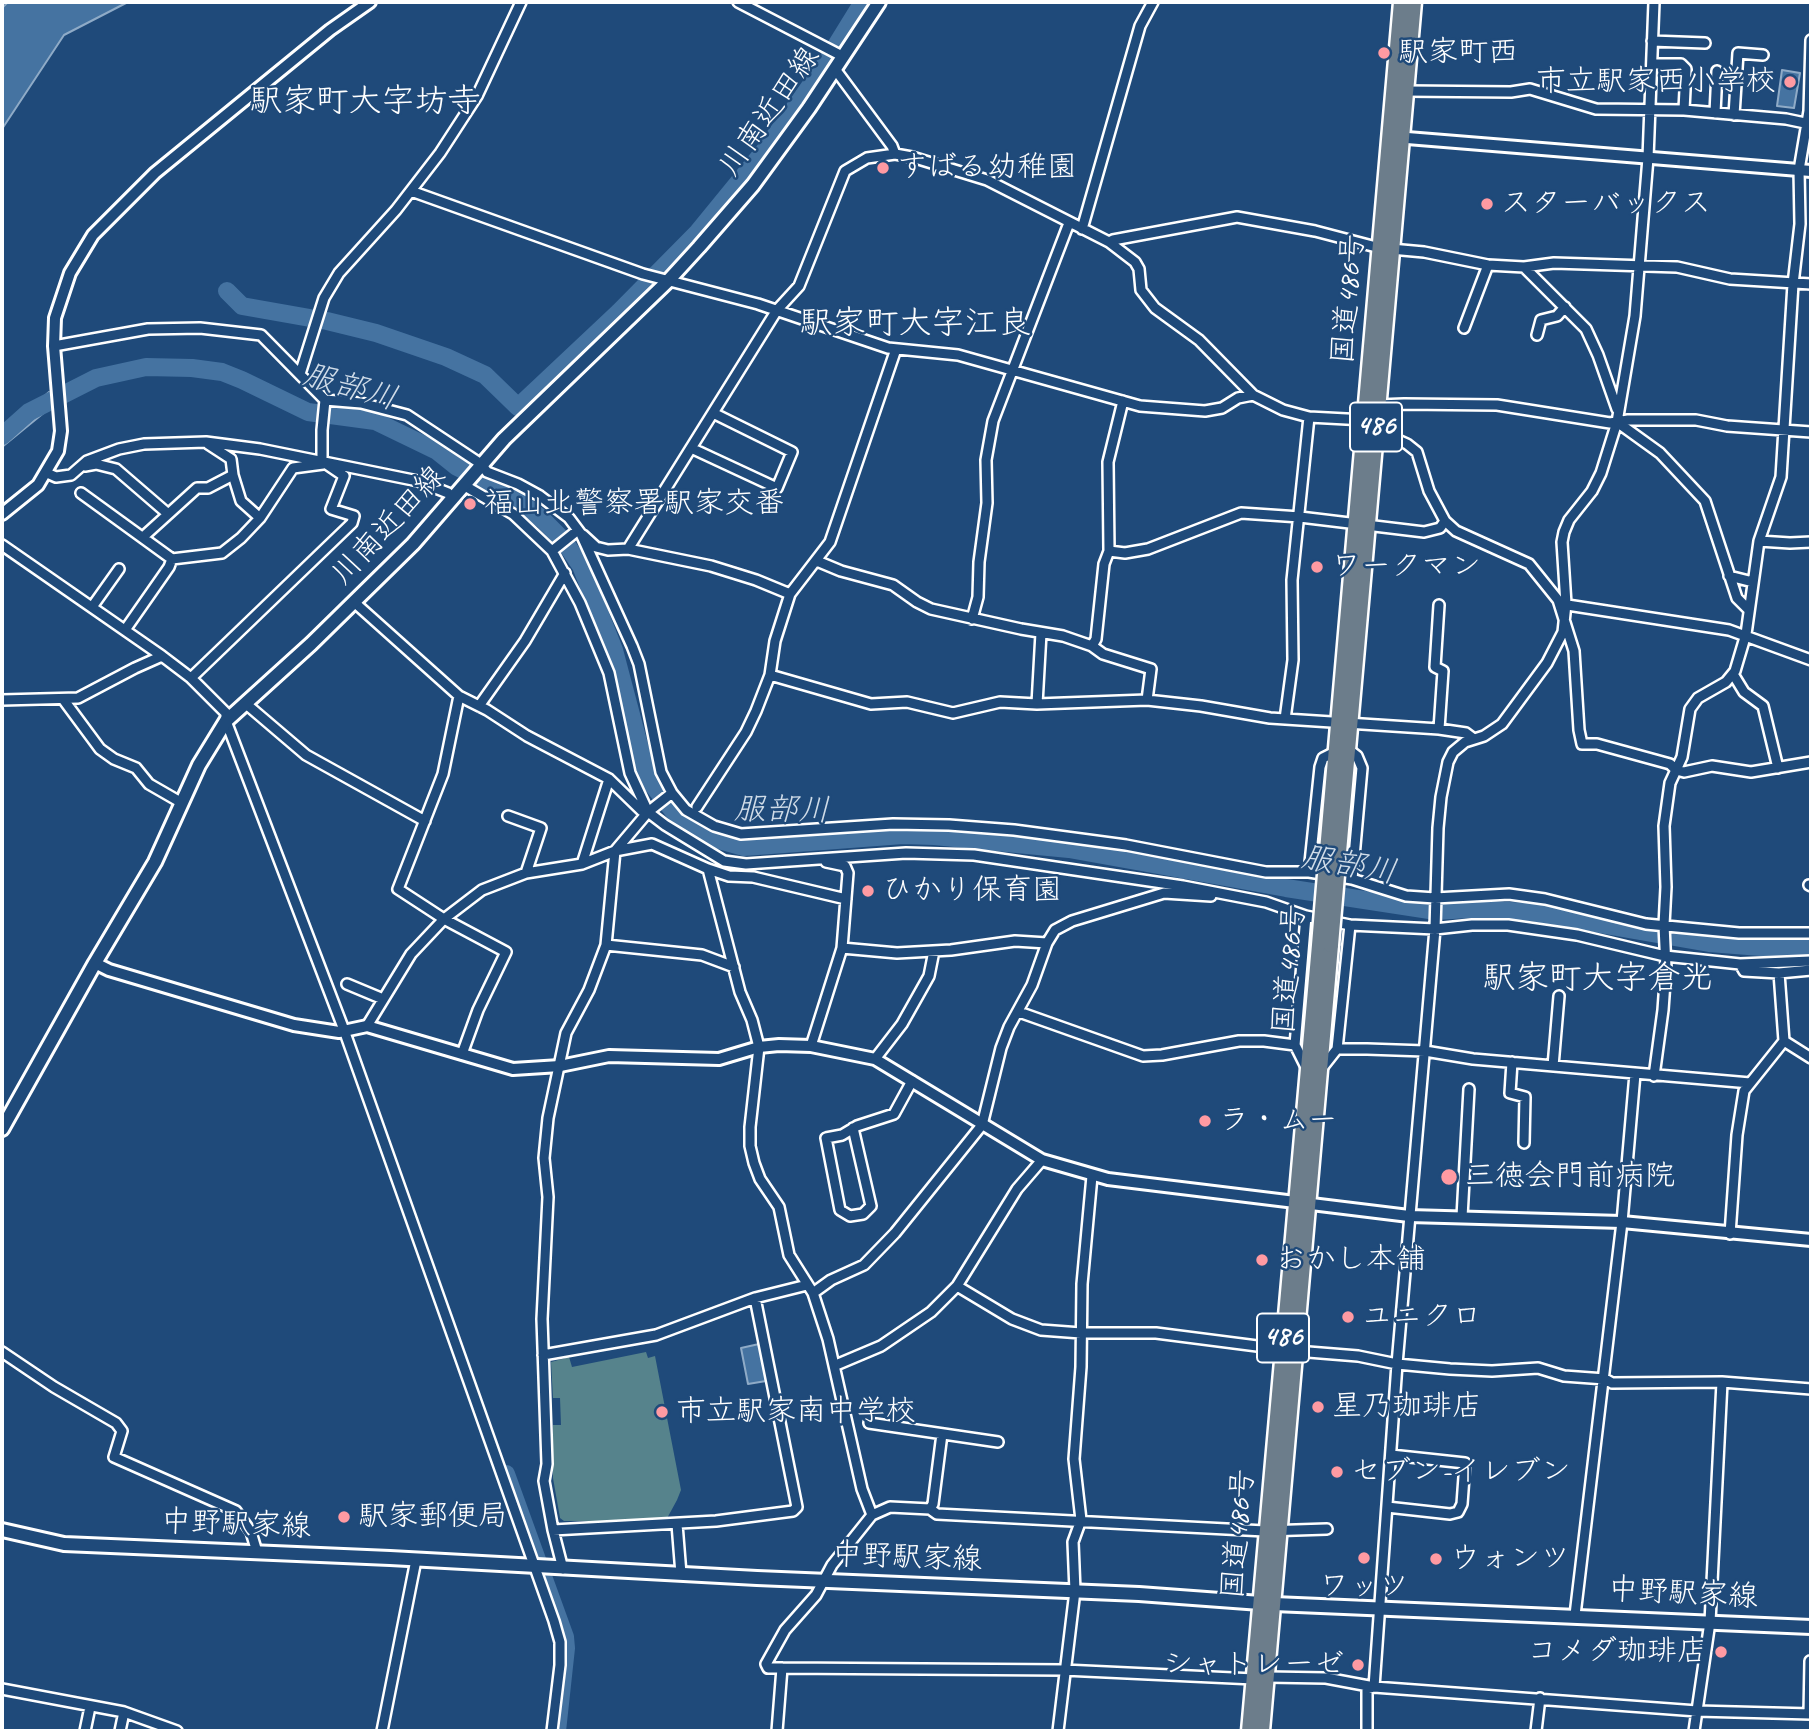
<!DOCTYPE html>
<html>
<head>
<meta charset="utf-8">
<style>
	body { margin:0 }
	#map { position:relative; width:1813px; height:1733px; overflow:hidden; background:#1f4a7a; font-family:Caveat,sans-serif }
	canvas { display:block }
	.frame { position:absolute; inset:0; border:4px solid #fff; pointer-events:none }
</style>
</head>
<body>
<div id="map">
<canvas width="1813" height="1733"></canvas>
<div class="frame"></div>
</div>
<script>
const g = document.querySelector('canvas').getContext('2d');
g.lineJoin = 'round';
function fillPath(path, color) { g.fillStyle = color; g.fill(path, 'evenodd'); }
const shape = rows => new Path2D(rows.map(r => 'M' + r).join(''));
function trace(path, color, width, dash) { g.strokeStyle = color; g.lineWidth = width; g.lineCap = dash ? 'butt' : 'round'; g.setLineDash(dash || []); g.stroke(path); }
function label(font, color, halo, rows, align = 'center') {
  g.font = font + ' Caveat,"Klee One",sans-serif'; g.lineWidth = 5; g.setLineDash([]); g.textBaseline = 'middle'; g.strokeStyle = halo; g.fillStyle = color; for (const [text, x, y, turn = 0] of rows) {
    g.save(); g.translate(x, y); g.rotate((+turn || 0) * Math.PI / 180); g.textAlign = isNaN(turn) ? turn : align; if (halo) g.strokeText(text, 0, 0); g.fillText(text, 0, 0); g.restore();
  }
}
const green = shape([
	[646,1352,648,1358,655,1356,681,1490,677,1500,665,1522,627,1526,625,1521,564,1521,560,1518,553,1478,553,1425,561,1425,560,1398,553,1398,551,1362,569,1357,572,1367]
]);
const water = shape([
	[8,2,128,2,64,35,2,129,2,8,8,2],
	[1782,70,1800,73,1794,108,1777,106,1782,70],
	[49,392,51,407,2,447,2,434,49,392],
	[759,1344,766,1381,748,1384,741,1348,759,1344]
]);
const river = shape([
	[227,291,242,306,327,321,376,333,446,357,485,375,518,407,619,312,698,232,765,150,818,75,863,2],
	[2,436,29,412,96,378,146,367,192,368,222,372,242,380,308,412,375,421,437,451,457,467,492,484,525,506,542,519,564,541,581,566,614,650,648,779,674,812,712,838,744,847,903,835,934,836,1069,849,1286,888,1436,911,1468,909,1530,912,1709,943,1774,948,1811,946],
	[506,1474,565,1637,566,1648,557,1731]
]);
const minor = shape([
	[738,2,842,56],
	[1652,41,1705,43],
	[1652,64,1681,64,1686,69,1684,110],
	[835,69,892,146,895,154],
	[1406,91,1511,92,1530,89,1596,109,1684,110,1786,119,1805,123],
	[1715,113,1717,71],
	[1734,115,1738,53,1763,55],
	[411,191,643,274,758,304,888,348,958,355,1140,406,1205,411,1222,408,1238,398,1253,395,1283,410,1309,417,1365,420,1367,418],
	[1082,229,1140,26,1153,2],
	[1109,242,1113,240,1237,217,1315,231,1380,248,1424,252,1488,265,1524,267,1554,263,1677,267,1730,279,1811,284],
	[1524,267,1586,329,1598,355,1617,409],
	[1464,328,1488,265],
	[1537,335,1541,320,1557,316,1565,307],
	[54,346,148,329,200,328,261,335,325,400,361,403,407,415,481,464,487,472,518,484,540,496,569,518,581,534,632,646,639,664,661,772,672,793,686,810,714,826,741,834,893,824,949,825,1014,830,1126,845,1266,872,1309,872,1352,879,1406,896,1435,898,1509,894,1545,899,1646,924,1739,933,1811,933],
	[300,374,324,298,339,273,396,210,440,153,477,96,521,2],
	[1376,407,1378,405,1404,404,1497,405,1610,423,1628,420,1696,420,1727,426,1811,432],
	[1617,422,1660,453,1705,501,1737,598,1748,609],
	[1374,429,1407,444,1417,452,1429,491,1445,521,1456,531,1529,564,1558,600,1574,651,1579,730,1582,744,1597,744,1670,764,1676,770,1684,772,1712,766,1751,772,1811,762],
	[208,444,231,459,233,475,241,501,260,518],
	[691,448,777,488,792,452,713,413],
	[85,466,96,464,116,469,167,513],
	[47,473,56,477,71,475,87,461,119,449,144,444,206,442,260,449,418,481,448,493,453,499],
	[465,486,513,514,552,551,580,603,609,673,630,773,648,812,665,825,724,861,746,864,906,853,974,855,1183,886,1266,902,1306,916,1350,925,1435,929,1472,925,1508,925,1577,935,1665,956,1740,964,1811,961],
	[81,493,172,559],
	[583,535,596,547,608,550,628,549,711,566,756,580,790,594],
	[143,537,197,488,208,488,233,475],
	[1759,541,1790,543,1811,542],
	[2,545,162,656,191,678,226,713,226,721,344,1030,554,1621,560,1642,560,1665,552,1731],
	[628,549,777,310,799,286,845,171,867,158,895,154,912,157,987,180,1109,242,1135,262,1139,269,1141,290,1155,308,1199,340,1253,395],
	[552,551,578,530],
	[1109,551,1125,553,1148,549,1241,513,1300,517,1424,532,1440,528,1445,521],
	[817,561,841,571,893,585,917,602,931,609,1021,629,1063,636,1092,646,1103,654,1151,669,1147,700],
	[1729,576,1753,582],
	[354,602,459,696,487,710,527,736,609,779,642,811,648,812],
	[1561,604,1729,630,1811,660],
	[1439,605,1435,667,1443,671,1439,729],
	[92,607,119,569],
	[972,619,978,597,979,562,987,503,986,460,993,421,1069,223],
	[125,630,169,567,172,559,222,553,241,538,260,518,293,468,323,464],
	[1092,646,1096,639,1104,564,1109,551,1108,462,1123,401],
	[1733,674,1744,692,1763,706,1778,768],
	[770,675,871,704,907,702,953,713,1000,702,1037,704,1147,700,1201,706,1270,718,1439,729,1466,733,1474,739],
	[191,678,352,523,354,516,331,509,344,476,322,461,322,430,325,400],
	[459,696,443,774,398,889,444,919,506,952,478,1010,462,1054],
	[63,699,100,749,114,759,136,768,149,784,182,803],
	[2,700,78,698,135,668,162,656],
	[245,703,306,755,425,821],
	[1037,704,1041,633],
	[479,706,525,641,565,573],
	[1285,719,1293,660,1292,580,1309,417],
	[1348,749,1357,756,1362,768,1352,879],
	[697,807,746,732,756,711,770,675,775,641,790,594,830,542,896,349],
	[508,816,541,828,526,873],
	[582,864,609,779],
	[708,869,740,992,752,1020,759,1047,750,1127,750,1146,754,1163,760,1179,779,1207,789,1255,813,1293,828,1339,862,1489,872,1515],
	[1309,872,1320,767,1323,758,1335,752],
	[1809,885,1811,886],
	[606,945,702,955,734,967],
	[842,948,897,953,951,950,1015,941,1047,943],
	[1740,964,1744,971,1779,973,1811,970],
	[347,984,383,999],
	[1019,1012,1143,1056,1162,1055,1239,1041,1264,1041,1295,1045,1306,1067],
	[367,1026,411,954,444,919,482,890,526,873,582,864,615,851,648,812,672,793],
	[1784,1041,1811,1058],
	[1295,1045,1306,916],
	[811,1046,842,948,848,873,845,866,826,862],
	[1337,1049,1350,925],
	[875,1059,902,1024,929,976,934,951],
	[1512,1062,1510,1093,1525,1097,1524,1143],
	[1553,1066,1559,996],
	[1322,1068,1337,1049,1367,1049,1425,1051,1473,1059,1750,1083],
	[1654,1076,1663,1010,1666,968,1664,925,1666,887,1664,826,1670,783,1682,757,1690,709,1698,698,1726,682,1735,671,1746,634,1759,541,1781,477,1793,284,1800,224,1799,170,1809,111,1811,40],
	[853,1128,871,1206,863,1214,850,1216,840,1210,826,1138,842,1135,857,1126,894,1114,912,1081],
	[1462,1217,1469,1089],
	[1730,1234,1737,1135,1744,1091,1784,1041,1779,973],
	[957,1286,1012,1319,1041,1330,1081,1333,1156,1333,1296,1351,1358,1356,1397,1364,1450,1369,1492,1371,1538,1368,1564,1376,1605,1379,1612,1383,1722,1382,1811,1389],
	[813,1293,831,1280,864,1265,895,1233,982,1125,1001,1048,1009,1027,1032,985,1047,943,1055,930,1072,921,1164,893,1211,896],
	[2,1352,54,1387,116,1423,122,1431,114,1457,236,1511,251,1532,257,1552],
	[543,1355,656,1335,755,1298,807,1285],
	[836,1365,881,1346,931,1312,957,1286,1017,1189,1042,1160],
	[869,1423,998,1442],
	[1387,1507,1450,1514,1458,1512,1462,1504,1465,1463,1391,1455],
	[930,1509,933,1504,942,1434],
	[677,1524,681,1574],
	[553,1530,716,1521,793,1511,797,1507,755,1298],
	[563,1569,553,1530,544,1481,547,1464,542,1319,548,1197,544,1158,548,1118,566,1033,589,990,606,945,615,851,652,844,708,869,729,876,753,877,846,899],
	[1575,1615,1622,1222,1635,1074],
	[1268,1677,1326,1678,1374,1687,1697,1711,1811,1714],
	[1254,1679,1064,1670,782,1668,768,1668,766,1664,785,1630,816,1595,832,1565,872,1515,890,1507,930,1509,937,1514,1265,1531,1327,1529],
	[2,1689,124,1712,177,1731],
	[1809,1714,1810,1661],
	[85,1731,90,1707],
	[120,1731,124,1712],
	[382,1731,416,1560],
	[777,1731,782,1668],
	[1058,1731,1075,1591,1073,1542,1081,1520,1074,1459,1081,1367,1082,1284,1092,1176],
	[1367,1731,1367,1689,1374,1687,1397,1364,1435,929,1438,828,1441,797,1448,762,1453,752,1465,742,1484,736,1502,724,1547,663,1563,632,1566,604,1562,542,1564,532,1569,520,1592,491,1601,473,1617,422,1635,316,1648,158,1654,2],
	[1536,1731,1540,1698],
	[1694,1731,1710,1622,1722,1382]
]);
const tertiary = shape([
	[1395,137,1811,171],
	[2,514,38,485,58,451,61,431,54,346,55,318,70,273,93,235,155,173,330,30,370,2],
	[95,963,109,970,294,1025,339,1032,367,1026,513,1069,560,1066,609,1056,719,1059,759,1047,779,1045,811,1046,875,1059,1042,1160,1108,1179,1409,1216,1622,1222,1811,1240]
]);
const secondary = shape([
	[2,1129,95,963,155,862,199,765,226,721,311,644,413,544,504,439,667,282,699,247,753,185,809,108,879,2],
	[2,1530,64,1544,390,1558,757,1578,1139,1594,1274,1604,1811,1627]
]);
const trunk = shape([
	[1327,851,1401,2],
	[1339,852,1414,2],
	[1249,1731,1319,945],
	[1262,1731,1331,945]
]);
const trunkBridge = shape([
	[1319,945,1327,851],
	[1331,945,1339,852]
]);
const markers = [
	[1384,53,7,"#ff9aa2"],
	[1790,82,7,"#ff9aa2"],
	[883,168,7,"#ff9aa2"],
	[1487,204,7,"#ff9aa2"],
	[470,504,7,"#ff9aa2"],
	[1317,567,7,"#ff9aa2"],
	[868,891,7,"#ff9aa2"],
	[1205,1121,7,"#ff9aa2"],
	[1449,1177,9,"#ff9aa2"],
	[1262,1260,7,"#ff9aa2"],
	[1348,1317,7,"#ff9aa2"],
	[1318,1407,7,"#ff9aa2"],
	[662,1412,7,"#ff9aa2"],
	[1337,1472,7,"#ff9aa2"],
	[344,1517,7,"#ff9aa2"],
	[1364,1558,7,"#ff9aa2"],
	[1436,1559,7,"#ff9aa2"],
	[1721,1652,7,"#ff9aa2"],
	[1358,1665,7,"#ff9aa2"]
];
const shields = [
	[1376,427,52],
	[1283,1338,52]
];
const shieldNames = [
	["486",1376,427],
	["486",1283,1338]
];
const poiNames = [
	["駅家町西",1398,53],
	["市立駅家西小学校",1776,82,"right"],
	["すばる幼稚園",897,168],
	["スターバックス",1501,204],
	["福山北警察署駅家交番",484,504],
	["ワークマン",1331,567],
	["ひかり保育園",882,891],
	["ラ・ムー",1219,1121],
	["三徳会門前病院",1465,1177],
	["おかし本舗",1276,1260],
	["ユニクロ",1362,1317],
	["星乃珈琲店",1332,1407],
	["市立駅家南中学校",676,1412],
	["セブン-イレブン",1351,1472],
	["駅家郵便局",358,1517],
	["ウォンツ",1450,1559],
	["ワッツ",1364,1587,"center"],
	["コメダ珈琲店",1707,1652,"right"],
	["シャトレーゼ",1344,1665,"right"]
];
const streetNames = [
	["川南近田線",770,112,-55],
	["国道486号",1349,299,-85],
	["川南近田線",389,526,-47],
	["国道486号",1290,969,-85],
	["中野駅家線",236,1525,2],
	["国道486号",1239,1534,-85],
	["中野駅家線",907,1558,2],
	["中野駅家線",1683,1594,3]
];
const waterNames = [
	["服部川",350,388,16],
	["服部川",782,811,1],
	["服部川",1349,866,10]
];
const quarterNames = [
	["駅家町大字坊寺",365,102],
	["駅家町大字江良",915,324],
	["駅家町大字倉光",1598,979]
];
fillPath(green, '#56838c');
fillPath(water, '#4573a1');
trace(water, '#8fabc7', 2);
trace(river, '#4573a1', 18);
trace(minor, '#fff', 14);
trace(tertiary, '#fff', 16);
trace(secondary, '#fff', 18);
trace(trunk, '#fff', 19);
trace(minor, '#1f4a7a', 9);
trace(tertiary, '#1f4a7a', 10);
trace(secondary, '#1f4a7a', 12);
trace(trunk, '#6c7d8b', 14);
trace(trunkBridge, '#fff', 19, []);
trace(trunkBridge, '#6c7d8b', 14);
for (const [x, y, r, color] of markers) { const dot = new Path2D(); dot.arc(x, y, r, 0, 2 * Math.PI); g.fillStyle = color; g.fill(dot); trace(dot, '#1f4a7a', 2.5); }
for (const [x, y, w] of shields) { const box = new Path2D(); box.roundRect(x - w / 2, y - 24.5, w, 49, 5); g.fillStyle = '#1f4a7a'; g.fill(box); trace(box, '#fff', 2); }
label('bold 28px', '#fff', null, shieldNames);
label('30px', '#fff', '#1f4a7a', poiNames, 'left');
label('30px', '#fff', '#1f4a7a', streetNames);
label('italic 32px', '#d0dce8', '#1f4a7a', waterNames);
label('33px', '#fff', '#1f4a7a', quarterNames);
</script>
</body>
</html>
